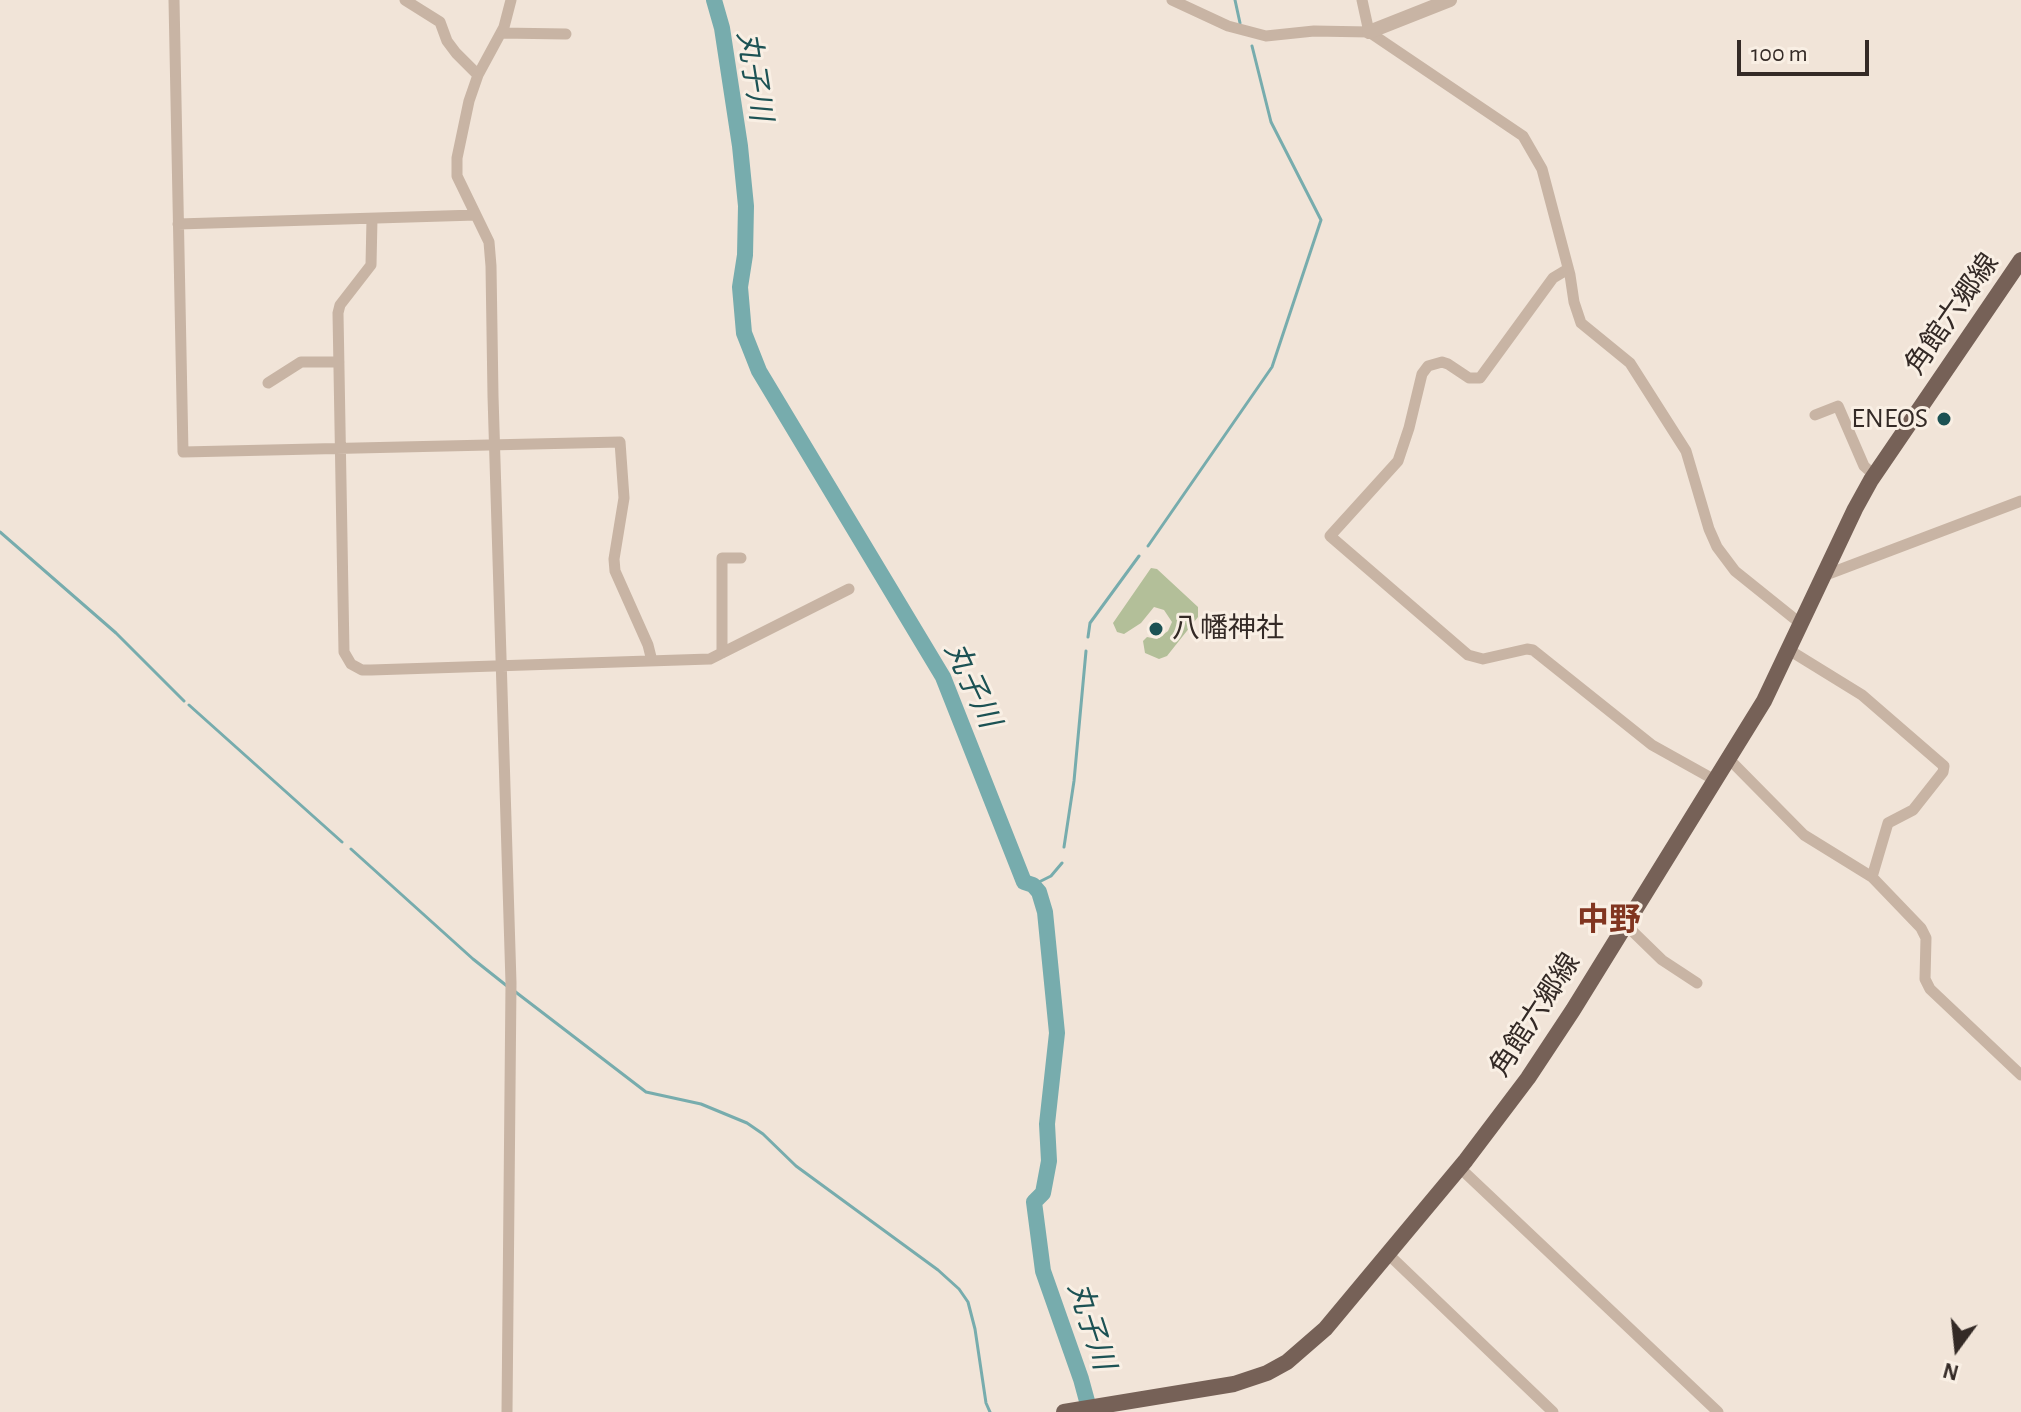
<!DOCTYPE html>
<html>
<head>
<meta charset="utf-8">
<style>
	body { margin:0 }
	#map { position:relative; width:2021px; height:1412px; overflow:hidden; background:#f1e4d8; font-family:"Alegreya Sans",sans-serif }
	canvas { display:block }
	.north { position:absolute; left:1917px; top:1308px; width:80px; height:80px; -webkit-text-stroke:6px #f9efe4; paint-order:stroke; rotate:195deg; font-size:22px; font-weight:700; line-height:32px; text-align:center; color:#342a26 }
	.north::after { content:''; display:block; margin:auto; width:28px; height:36px; background:#342a26; clip-path:polygon(50% 0,100% 100%,50% 72%,0 100%) }
	.scale { position:absolute; left:1737px; top:40px; width:132px; height:36px; box-sizing:border-box; border:4px solid #342a26; border-top:0; padding-left:10px; font-size:24px; line-height:28px; white-space:nowrap; color:#342a26; -webkit-text-stroke:6px #f9efe4; paint-order:stroke }
</style>
</head>
<body>
<div id="map">
<canvas width="2021" height="1412"></canvas>
<div class="north">N</div>
<div class="scale">100 m</div>
</div>
<script>
const g = document.querySelector('canvas').getContext('2d');
g.lineJoin = 'round';
function fillPath(path, color) { g.fillStyle = color; g.fill(path, 'evenodd'); }
const shape = rows => new Path2D(rows.map(r => 'M' + r).join(''));
function trace(path, color, width, dash) { g.strokeStyle = color; g.lineWidth = width; g.lineCap = dash ? 'butt' : 'round'; g.setLineDash(dash || []); g.stroke(path); }
function label(font, color, halo, rows, align = 'center') {
  g.font = font + ' "Alegreya Sans","Noto Sans JP",sans-serif'; g.lineWidth = 6; g.setLineDash([]); g.textBaseline = 'middle'; g.strokeStyle = halo; g.fillStyle = color; for (const [text, x, y, turn = 0] of rows) {
    g.save(); g.translate(x, y); g.rotate((+turn || 0) * Math.PI / 180); g.textAlign = isNaN(turn) ? turn : align; if (halo) g.strokeText(text, 0, 0); g.fillText(text, 0, 0); g.restore();
  }
}
const green = shape([
	[1151,568,1157,569,1198,607,1198,617,1167,656,1159,659,1145,653,1143,641,1147,637,1157,639,1168,631,1172,622,1164,610,1154,607,1141,623,1124,634,1117,632,1113,623]
]);
const stream = shape([
	[1235,0,1240,23],
	[0,532,116,633,184,701],
	[1148,546,1272,367,1321,220,1271,122,1252,46],
	[1088,637,1090,623,1139,556],
	[189,705,342,842],
	[1064,847,1074,781,1086,651],
	[351,849,473,959,507,986],
	[1033,885,1051,876,1062,863],
	[513,990,646,1092,701,1104,747,1123,763,1134,796,1166,938,1270,959,1289,968,1302,975,1329,986,1403,990,1412]
]);
const river = shape([
	[714,0,722,28,740,146,746,206,745,255,740,287,744,333,759,371,943,677,1024,882,1033,885,1039,892,1045,912,1057,1033,1047,1124,1049,1161,1043,1193,1034,1202,1043,1271,1081,1379,1090,1412]
]);
const minor = shape([
	[174,0,183,452,620,442,624,498,614,559,615,571,648,645,652,661],
	[405,0,440,22,447,41,456,53,478,75],
	[1172,0,1228,26,1266,36,1314,31,1369,32],
	[1362,0,1369,32,1523,136,1542,169,1570,275,1574,302,1581,323,1630,363,1686,451,1709,529,1717,547,1735,571,1801,624],
	[501,33,566,34],
	[372,219,371,265,340,305,338,313,344,652,351,664,362,670,371,670,710,659,849,589],
	[178,224,476,215],
	[1568,269,1553,278,1480,378,1469,378,1448,364,1442,362,1428,366,1422,374,1409,428,1398,461,1330,536,1468,655,1483,659,1527,649,1533,650,1652,745,1713,779],
	[268,383,301,362,339,362],
	[1815,415,1838,406,1864,466,1874,475],
	[1823,576,2021,501],
	[1789,650,1862,695,1944,766,1943,772,1913,810,1888,823,1872,877],
	[722,653,722,558,741,558],
	[1727,757,1804,835,1872,877,1921,928,1926,938,1925,979,1930,989,2021,1075],
	[1624,923,1662,960,1697,983],
	[1460,1168,1718,1412],
	[1388,1254,1553,1412],
	[507,1412,511,983,493,396,491,266,489,242,457,176,457,158,469,101,478,75,504,27,511,0]
]);
const tertiary = shape([
	[1369,32,1450,0]
]);
const primary = shape([
	[1064,1412,1234,1384,1267,1373,1287,1362,1325,1329,1466,1160,1528,1078,1573,1010,1764,701,1855,509,1871,480,2021,260]
]);
const markers = [
	[1944,419,8,"#1c5254"],
	[1156,629,8,"#1c5254"]
];
const streetNames = [
	["角館六郷線",1952,314,-55],
	["角館六郷線",1535,1015,-57]
];
const poiNames = [
	["ENEOS",1928,419],
	["八幡神社",1172,629,"left"]
];
const waterNames = [
	["丸子川",754,76,81],
	["丸子川",972,685,65],
	["丸子川",1091,1326,72]
];
const quarterNames = [
	["中野",1609,920]
];
fillPath(green, '#b3bf99');
trace(stream, '#77acad', 3);
trace(river, '#77acad', 16);
trace(minor, '#c8b4a4', 11);
trace(tertiary, '#c8b4a4', 14);
trace(primary, '#766157', 16);
for (const [x, y, r, color] of markers) { const dot = new Path2D(); dot.arc(x, y, r, 0, 2 * Math.PI); g.fillStyle = color; g.fill(dot); trace(dot, '#f9efe4', 3); }
label('28px', '#342a26', '#f9efe4', streetNames);
label('28px', '#342a26', '#f9efe4', poiNames, 'right');
label('italic 30px', '#1c5254', '#f9efe4', waterNames);
label('bold 32px', '#813520', '#f9efe4', quarterNames);
</script>
</body>
</html>
